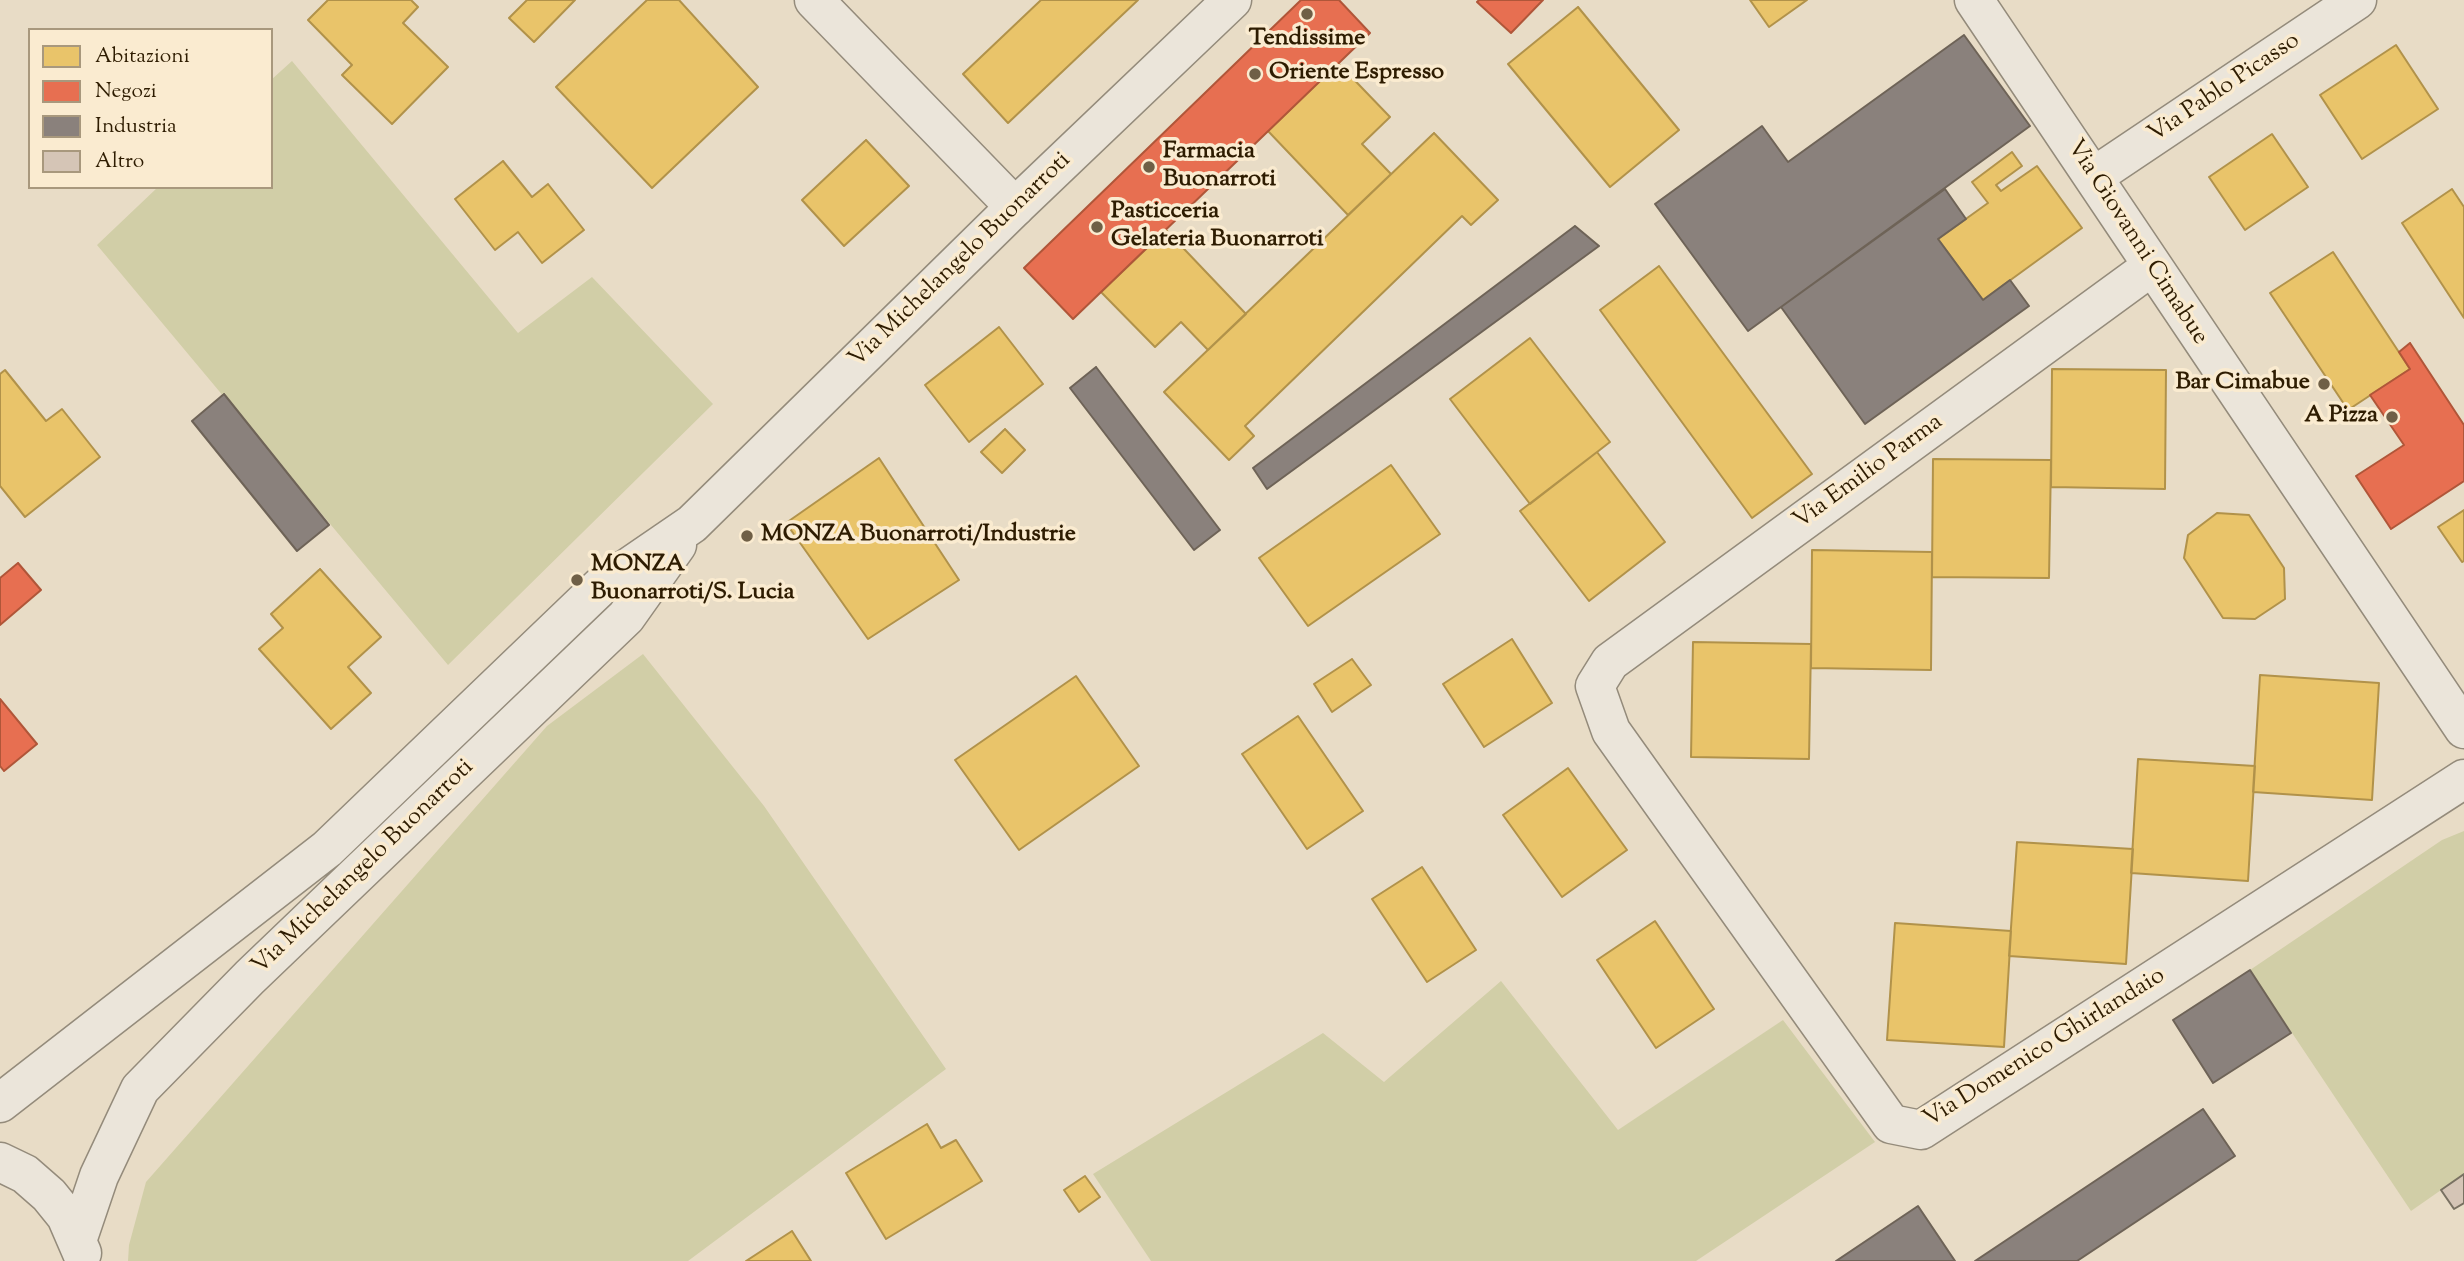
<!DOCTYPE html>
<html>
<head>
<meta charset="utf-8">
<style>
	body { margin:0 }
	#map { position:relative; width:2464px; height:1261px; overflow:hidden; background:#e8dcc6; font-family:"Sorts Mill Goudy",serif }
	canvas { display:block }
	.legend { position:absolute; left:28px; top:28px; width:245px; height:161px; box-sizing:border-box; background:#faebd0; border:2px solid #a8987d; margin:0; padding:9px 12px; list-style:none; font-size:21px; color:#2e1c01 }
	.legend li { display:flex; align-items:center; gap:14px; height:35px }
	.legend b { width:35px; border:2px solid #a8987d }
</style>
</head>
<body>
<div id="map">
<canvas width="2464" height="1261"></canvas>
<ul class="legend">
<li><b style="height:19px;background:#e9c46a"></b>Abitazioni</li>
<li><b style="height:19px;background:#e76f51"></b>Negozi</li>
<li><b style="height:19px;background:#8a817c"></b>Industria</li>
<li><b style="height:19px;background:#d5c5b6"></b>Altro</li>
</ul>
</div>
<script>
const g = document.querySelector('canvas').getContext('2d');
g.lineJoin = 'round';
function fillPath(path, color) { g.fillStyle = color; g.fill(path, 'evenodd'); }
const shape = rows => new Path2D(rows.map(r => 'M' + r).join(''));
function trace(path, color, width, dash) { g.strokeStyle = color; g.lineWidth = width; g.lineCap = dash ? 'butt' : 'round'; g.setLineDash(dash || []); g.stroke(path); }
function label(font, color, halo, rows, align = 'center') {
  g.font = font + ' "Sorts Mill Goudy",serif'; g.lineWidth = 7; g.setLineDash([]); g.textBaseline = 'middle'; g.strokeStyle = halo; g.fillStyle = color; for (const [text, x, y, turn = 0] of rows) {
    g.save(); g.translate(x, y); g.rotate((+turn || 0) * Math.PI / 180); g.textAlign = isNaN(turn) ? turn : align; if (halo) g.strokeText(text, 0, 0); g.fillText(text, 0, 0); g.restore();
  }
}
const green = shape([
	[292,61,518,333,592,277,713,404,448,665,97,245,158,187,271,187,271,80],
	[643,654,764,806,946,1069,688,1261,128,1261,129,1245,146,1182,547,726],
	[2464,831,2464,1174,2411,1211,2250,970,2442,840],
	[1501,981,1618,1130,1783,1020,1875,1142,1696,1261,1151,1261,1093,1174,1323,1033,1384,1082]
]);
const homes = shape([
	[328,0,411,0,418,7,403,23,448,67,392,124,342,75,352,65,308,20,328,0],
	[527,0,575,0,534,42,509,18,527,0],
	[647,0,679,0,758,87,652,188,556,87,647,0],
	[1041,0,1138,0,1008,123,963,74,1041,0],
	[1750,0,1807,0,1769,27,1750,0],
	[1578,7,1679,130,1610,187,1508,64,1578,7],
	[2396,45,2438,109,2362,159,2320,95,2396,45],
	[1338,63,1390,117,1362,144,1391,174,1348,215,1268,131,1338,63],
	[1434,133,1498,200,1471,225,1462,216,1245,426,1254,436,1229,460,1164,392,1434,133],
	[2272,134,2308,187,2245,230,2209,177,2272,134],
	[866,140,909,186,844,246,802,200,866,140],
	[2012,152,2022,166,1996,185,2001,191,2037,166,2082,228,1983,300,1938,239,1988,203,1972,182,2012,152],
	[503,161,532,197,548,184,584,230,542,263,518,232,495,250,455,199,503,161],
	[2452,189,2464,207,2464,318,2402,223,2452,189],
	[1166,230,1246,314,1208,350,1181,322,1155,347,1101,292,1166,230],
	[2333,252,2410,369,2348,410,2270,293,2333,252],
	[1659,266,1812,474,1752,518,1600,310,1659,266],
	[999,327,1043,384,969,442,925,385,999,327],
	[1530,338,1610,442,1530,504,1450,399,1530,338],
	[2052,369,2166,370,2165,489,2051,487,2052,369],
	[5,370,46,421,62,409,100,457,25,517,0,486,0,374,5,370],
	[1005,429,1025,450,1002,473,981,452,1005,429],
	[1597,452,1665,542,1589,601,1520,511,1597,452],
	[879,458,959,580,868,639,786,523,879,458],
	[1933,459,2051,460,2049,578,1932,577,1933,459],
	[1391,465,1440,534,1308,626,1259,558,1391,465],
	[2464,510,2464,561,2462,562,2438,527,2464,510],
	[2217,513,2249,515,2284,568,2285,599,2255,619,2223,618,2184,558,2188,535,2217,513],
	[1812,550,1932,552,1931,670,1811,668,1812,550],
	[320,569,381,637,348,667,371,693,331,729,259,649,283,628,271,614,320,569],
	[1512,639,1552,703,1484,747,1443,684,1512,639],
	[1693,642,1811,644,1809,759,1691,757,1693,642],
	[1352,659,1371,685,1332,712,1314,684,1352,659],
	[2260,675,2379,683,2372,800,2253,792,2260,675],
	[1076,676,1139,766,1019,850,955,760,1076,676],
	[1298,716,1363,811,1307,849,1242,754,1298,716],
	[2138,759,2255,766,2248,881,2131,873,2138,759],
	[1568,768,1627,850,1562,897,1503,815,1568,768],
	[2017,842,2133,849,2126,964,2009,956,2017,842],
	[1422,867,1476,950,1427,982,1372,899,1422,867],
	[1655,921,1714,1009,1656,1048,1597,960,1655,921],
	[1895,923,2011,931,2004,1047,1887,1040,1895,923],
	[927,1124,941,1148,956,1140,982,1181,886,1239,846,1173,927,1124],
	[1085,1176,1100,1197,1079,1212,1064,1190,1085,1176],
	[792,1231,811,1261,746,1261,792,1231]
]);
const shops = shape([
	[1301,0,1339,0,1370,33,1073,319,1024,268,1301,0],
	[1479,0,1543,0,1511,33,1477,2,1479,0],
	[2410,343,2464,425,2464,481,2391,529,2356,476,2404,445,2370,395,2410,369,2399,352,2410,343],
	[18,563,41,590,0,625,0,578,18,563],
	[0,699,37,744,4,771,0,766,0,699]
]);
const industry = shape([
	[1964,35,2030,126,1748,331,1655,204,1762,126,1788,162,1964,35],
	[1945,189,1966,219,1938,239,1983,300,2010,280,2029,306,1865,424,1781,307,1945,189],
	[1575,226,1599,246,1267,489,1253,468,1575,226],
	[1096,367,1220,530,1194,550,1070,388,1096,367],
	[224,394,329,525,297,551,192,421,224,394],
	[2250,970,2291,1033,2213,1083,2173,1020,2250,970],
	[2203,1109,2235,1156,2077,1261,1975,1261,2203,1109],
	[1918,1206,1955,1261,1836,1261,1918,1206]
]);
const building = shape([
	[2464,1174,2464,1203,2454,1209,2441,1190,2464,1174]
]);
const minor = shape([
	[814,0,1015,207],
	[1974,0,2464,729],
	[2093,177,2357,0],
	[2151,267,1610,662,1595,686,1611,731,1891,1124,1921,1130,2464,779]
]);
const tertiary = shape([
	[0,1103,327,849,600,587,692,524,1015,207,1232,0],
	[0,1162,25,1174,49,1195,66,1216,82,1253],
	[78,1238,99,1176,140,1089,250,977,626,617,677,545]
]);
const markers = [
	[1307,14,7,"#6f5f46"],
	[1255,74,7,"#6f5f46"],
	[1149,167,7,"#6f5f46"],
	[1097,227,7,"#6f5f46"],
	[2324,384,7,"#6f5f46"],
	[2392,417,7,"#6f5f46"],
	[747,536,7,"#6f5f46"],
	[577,580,7,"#6f5f46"]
];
const poiNames = [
	["Tendissime",1307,40,"center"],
	["Oriente Espresso",1269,74],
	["Farmacia",1163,153],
	["Buonarroti",1163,181],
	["Pasticceria",1111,213],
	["Gelateria Buonarroti",1111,241],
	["Bar Cimabue",2310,384,"right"],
	["A Pizza",2378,417,"right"],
	["MONZA Buonarroti/Industrie",761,536],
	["MONZA",591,566],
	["Buonarroti/S. Lucia",591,594]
];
const streetNames = [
	["Via Pablo Picasso",2225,89,-34],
	["Via Giovanni Cimabue",2136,243,57],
	["Via Michelangelo Buonarroti",961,261,-44],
	["Via Emilio Parma",1869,473,-36],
	["Via Michelangelo Buonarroti",364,868,-44],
	["Via Domenico Ghirlandaio",2045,1049,-32]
];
fillPath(green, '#d1cea7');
fillPath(homes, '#e9c46a');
trace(homes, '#b1924a', 2);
fillPath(shops, '#e76f51');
trace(shops, '#b05639', 2);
fillPath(industry, '#8a817c');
trace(industry, '#6e6357', 2);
fillPath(building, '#d5c5b6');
trace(building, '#797162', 2);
trace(minor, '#948b7b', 41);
trace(tertiary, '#948b7b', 41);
trace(minor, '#ebe5da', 38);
trace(tertiary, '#ebe5da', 38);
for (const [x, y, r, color] of markers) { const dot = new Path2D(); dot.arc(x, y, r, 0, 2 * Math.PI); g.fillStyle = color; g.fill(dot); trace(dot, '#faebd0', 2.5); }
label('bold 24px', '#2e1c01', '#faebd0', poiNames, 'left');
label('24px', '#2e1c01', '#faebd0', streetNames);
</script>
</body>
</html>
